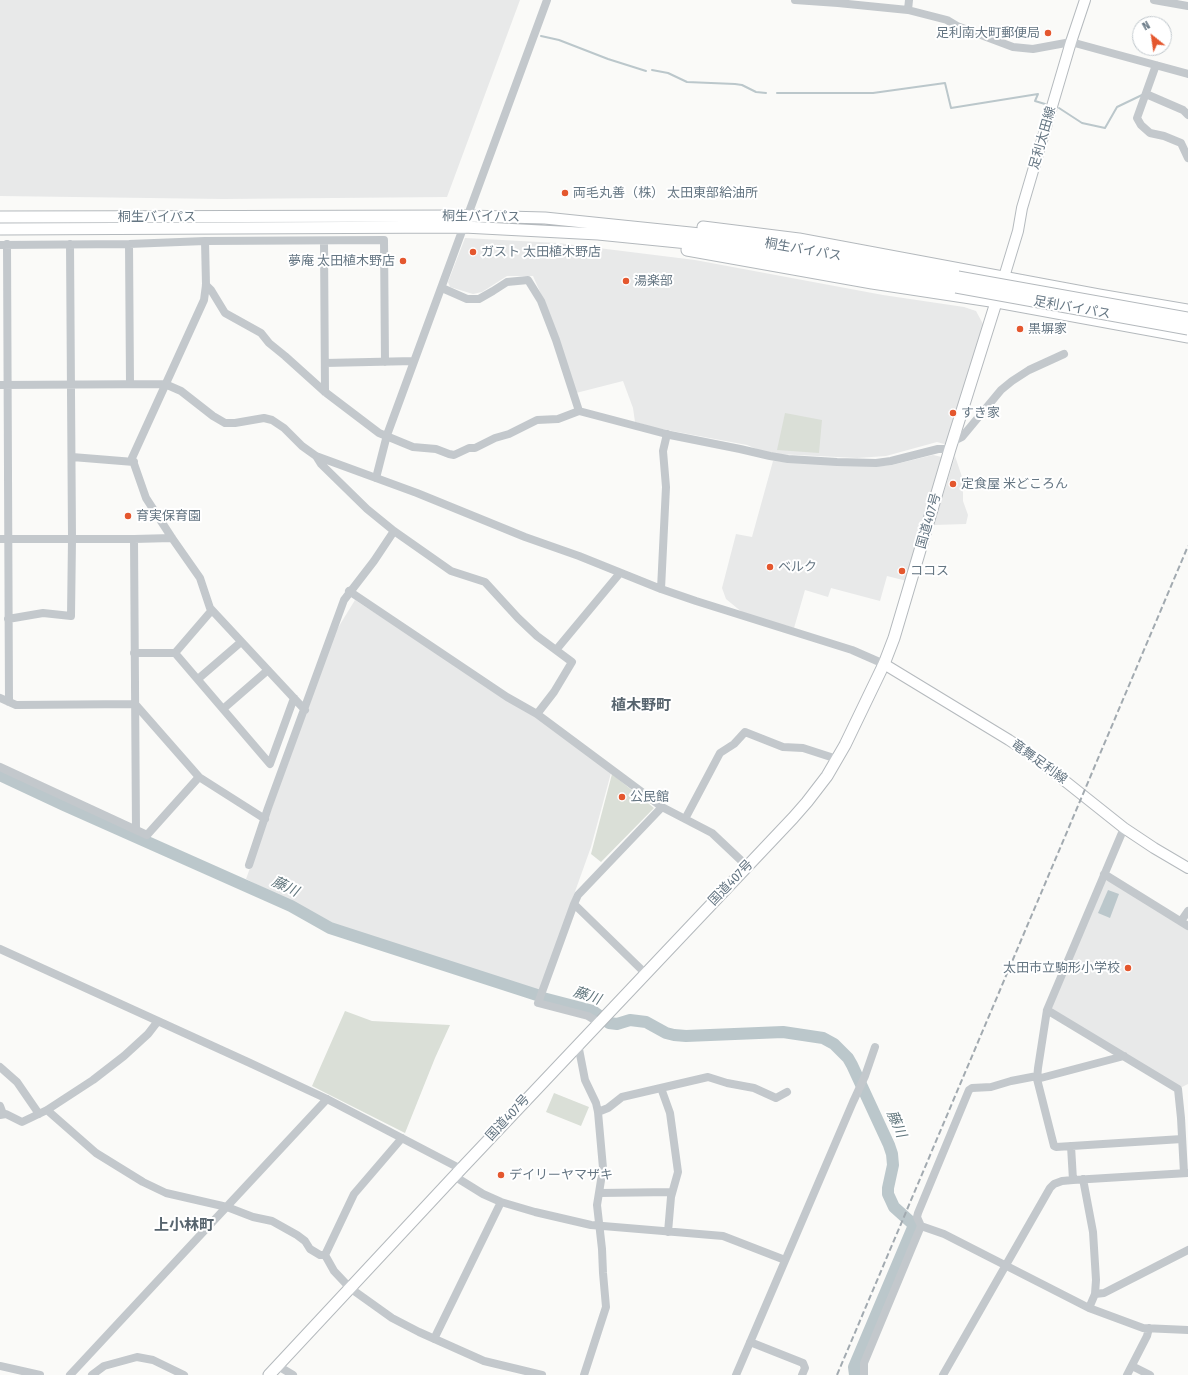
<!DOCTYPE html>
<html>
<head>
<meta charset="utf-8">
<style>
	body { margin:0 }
	#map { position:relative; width:1188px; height:1375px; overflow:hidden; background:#fafaf8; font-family:"Fira Sans Condensed",sans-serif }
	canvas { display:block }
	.north { position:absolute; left:1132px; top:16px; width:40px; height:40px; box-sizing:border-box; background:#fff; border:1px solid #c1c8cd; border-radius:50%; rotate:330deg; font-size:11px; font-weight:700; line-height:16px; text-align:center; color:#657683 }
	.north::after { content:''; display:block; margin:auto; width:14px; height:18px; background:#e4572e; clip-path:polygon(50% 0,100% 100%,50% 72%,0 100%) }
</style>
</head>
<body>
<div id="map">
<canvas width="1188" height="1375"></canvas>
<div class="north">N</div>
</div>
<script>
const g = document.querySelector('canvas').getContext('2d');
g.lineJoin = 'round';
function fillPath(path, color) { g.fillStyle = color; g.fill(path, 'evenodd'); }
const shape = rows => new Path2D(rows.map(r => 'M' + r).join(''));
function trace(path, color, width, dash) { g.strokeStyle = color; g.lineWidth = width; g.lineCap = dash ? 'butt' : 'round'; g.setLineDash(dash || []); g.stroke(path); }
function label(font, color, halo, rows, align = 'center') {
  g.font = font + ' "Fira Sans Condensed","Noto Sans JP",sans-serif'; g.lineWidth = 4; g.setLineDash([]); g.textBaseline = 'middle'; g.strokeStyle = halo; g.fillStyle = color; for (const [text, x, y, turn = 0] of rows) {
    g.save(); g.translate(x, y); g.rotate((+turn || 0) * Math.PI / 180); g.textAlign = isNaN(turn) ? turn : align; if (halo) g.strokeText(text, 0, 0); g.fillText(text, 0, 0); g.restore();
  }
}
const built = shape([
	[0,0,520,0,447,197,223,199,0,196],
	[465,238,558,243,695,260,883,295,964,307,976,311,983,324,949,443,944,444,937,442,886,456,857,458,778,454,761,451,747,445,656,428,635,422,633,408,623,381,576,393,544,301,533,276,507,276,482,292,473,294,450,287,448,282],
	[933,455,942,457,907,581,887,576,880,601,831,588,828,597,805,590,794,628,743,613,726,599,722,588,736,534,752,537,773,461,878,466,892,465],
	[955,456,963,480,963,501,968,515,966,524,934,525],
	[355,600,535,716,611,773,591,847,539,992,334,924,246,879,336,631],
	[1107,880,1188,930,1188,1084,1180,1088,1053,1011,1051,1006,1105,881]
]);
const green = shape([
	[785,413,822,420,819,453,777,450],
	[612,774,654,808,601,862,591,854],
	[345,1011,372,1021,450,1025,435,1058,405,1133,312,1086],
	[554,1093,589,1107,581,1126,546,1112]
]);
const water = shape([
	[1108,890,1119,894,1110,918,1098,913]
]);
const stream = shape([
	[541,36,559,40,608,59,646,71],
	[652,70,668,73,687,82,735,84,742,85,756,92,766,93],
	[777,93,873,93,945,83,951,108,1038,94,1035,101,1045,104],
	[1059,108,1082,123,1105,128,1117,107,1142,95]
]);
const river = shape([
	[0,775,64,805,291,906,330,928,537,995,543,998,593,1011,609,1023,617,1024,630,1020,646,1022,666,1033,674,1035,686,1036,783,1032,823,1038,834,1044,848,1058,852,1065,889,1145,892,1154,893,1165,888,1188,888,1194,894,1207,914,1225,854,1367,855,1375]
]);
const minor = shape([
	[795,0,838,3,908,10,947,20,957,26,1013,47,1033,49,1071,42,1188,74],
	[1154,0,1188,6],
	[908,10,909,0],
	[1156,65,1137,118,1141,125,1150,133,1164,136,1181,143,1188,158],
	[1146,94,1183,110,1188,115],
	[205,241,206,285,204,300,132,458,146,498,172,538,200,578,210,608,305,710],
	[324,241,325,392],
	[7,244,9,702],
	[129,244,130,384],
	[0,245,129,244,205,241,384,240,385,362],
	[206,285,211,290,225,313,261,333,269,343,285,356,325,392,379,433,413,447,436,449,449,454,454,455,469,448,475,448,495,438,509,434,537,420,558,419,579,411,670,435,740,449,770,456,788,459,837,462,876,463,891,461,938,449,950,449],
	[442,288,467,299,479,299,493,291,507,282,528,280,541,301,556,340,579,411],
	[325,363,414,361],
	[0,385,165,384,181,391,213,416,225,423,235,423,264,418,272,420,284,428,302,446,316,456,417,493,525,537,579,556,661,589,696,601,852,650,884,664],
	[952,442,962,437,1001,390,1012,381,1029,370,1064,354],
	[316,456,321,464,367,509,394,531,451,571,485,582,518,618,537,636,572,662,554,692,537,714],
	[72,457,134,462],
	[376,478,387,435,547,0],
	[0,539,134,539,172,538],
	[134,539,136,830],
	[661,589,666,487,663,451,667,434],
	[349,591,507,697,537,714,662,807,712,833,747,866],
	[8,619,43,613,71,616,72,539,70,244],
	[556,650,620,573],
	[134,653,175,653,270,764,294,698],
	[175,653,212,610],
	[198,679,241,642],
	[0,698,16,705,135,704,199,777,265,819],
	[223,709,268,670],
	[0,767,147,835,199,777],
	[685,819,720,753,734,744,745,732,783,747,803,748,837,759],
	[1124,828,1047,1010,1038,1068,1037,1079,1054,1146,1056,1147,1182,1139],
	[249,865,268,808,344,600,374,561,394,531],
	[1104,874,1188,926],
	[574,904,538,1003,588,1016,598,1022],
	[1181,921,1188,911],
	[0,949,250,1063,327,1099,461,1169],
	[645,973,574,904,578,895,662,807],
	[1047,1010,1178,1089,1181,1118,1184,1173],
	[578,1044,585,1080,596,1103,598,1112,603,1168,597,1205,602,1249,603,1273,606,1307,584,1375],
	[0,1067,17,1082,39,1114],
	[1037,1076,1011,1081,991,1087,972,1088,969,1090,918,1213,917,1217,921,1226,944,1234,1089,1308,1143,1328,1188,1330],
	[1037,1079,1124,1056],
	[661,1088,670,1113,678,1172,671,1197,668,1232],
	[0,1106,3,1114],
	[47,1110,96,1153,143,1182,166,1193,227,1207,253,1217,272,1221,297,1235,305,1241,310,1249,320,1255,325,1255,334,1271,350,1288,392,1318,419,1332,484,1361,542,1375],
	[598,1112,608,1108,622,1097,708,1077,727,1083,754,1088,776,1098,787,1092],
	[0,1115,6,1114,22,1122,47,1110,93,1080,124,1056,148,1034,158,1021],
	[1071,1146,1073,1180],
	[454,1176,483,1194,501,1202,535,1212,591,1225,723,1236,785,1260],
	[1083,1179,1093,1232,1096,1280,1095,1294,1089,1308],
	[600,1193,672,1192],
	[325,1255,354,1194,402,1138],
	[1095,1294,1104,1293,1188,1250],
	[434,1339,501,1202],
	[750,1342,803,1363,805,1368,802,1375],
	[0,1366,40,1375],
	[278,1366,293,1375],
	[1132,1366,1150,1375],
	[70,1375,327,1099],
	[92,1375,104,1366,137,1357,153,1360,184,1375],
	[736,1375,853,1102,865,1076,875,1047],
	[864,1375,864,1363,921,1226],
	[943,1375,1050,1188,1054,1184,1062,1181,1073,1180,1188,1173],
	[1127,1375,1147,1336,1149,1328]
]);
const major = shape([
	[1004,277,1018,231,1022,208,1071,42,1085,0],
	[884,664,1009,740,1036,758,1124,828,1154,848,1188,868]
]);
const highway = shape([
	[0,217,468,216,545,218,710,235,958,277],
	[703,227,799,239,1099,295,1188,310],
	[0,229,464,227,598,234,708,245,793,258,956,287],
	[687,250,872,283,997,302,1188,337],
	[269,1375,461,1169,793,818,807,802,827,776,845,745,884,664,894,638,950,449,1004,277]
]);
const rail = shape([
	[837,1375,1188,546]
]);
const highwayBridge = shape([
	[958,277,1188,318],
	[956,287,1188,329]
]);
const markers = [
	[1048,33,4,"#e4572e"],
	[565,193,4,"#e4572e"],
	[473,252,4,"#e4572e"],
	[403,261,4,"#e4572e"],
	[626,281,4,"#e4572e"],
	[1020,329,4,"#e4572e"],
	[953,413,4,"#e4572e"],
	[953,484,4,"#e4572e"],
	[128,516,4,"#e4572e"],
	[770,567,4,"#e4572e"],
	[902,571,4,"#e4572e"],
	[622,797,4,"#e4572e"],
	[1128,968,4,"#e4572e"],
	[501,1175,4,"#e4572e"]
];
const poiNames = [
	["足利南大町郵便局",1040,33,"right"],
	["両毛丸善（株） 太田東部給油所",573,193],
	["ガスト 太田植木野店",481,252],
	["夢庵 太田植木野店",395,261,"right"],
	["湯楽部",634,281],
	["黒塀家",1028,329],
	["すき家",961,413],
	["定食屋 米どころん",961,484],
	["育実保育園",136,516],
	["ベルク",778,567],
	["ココス",910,571],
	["公民館",630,797],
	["太田市立駒形小学校",1120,968,"right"],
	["デイリーヤマザキ",509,1175]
];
const streetNames = [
	["足利太田線",1043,138,-74],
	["桐生バイパス",157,217],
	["桐生バイパス",481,217,1],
	["桐生バイパス",803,250,10],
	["足利バイパス",1072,308,10],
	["国道407号",929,521,-74],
	["竜舞足利線",1039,762,36],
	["国道407号",731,883,-46],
	["国道407号",508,1118,-47]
];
const waterNames = [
	["藤川",285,887,25],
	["藤川",587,996,19],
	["藤川",896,1124,67]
];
const quarterNames = [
	["植木野町",641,706],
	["上小林町",184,1226]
];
fillPath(built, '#e8e9e9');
fillPath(green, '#dadfd7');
fillPath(water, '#bbc7cb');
trace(stream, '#bbc7cb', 2);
trace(river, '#bbc7cb', 12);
trace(major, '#b5babe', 12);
trace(highway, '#b4b9bd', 13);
trace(minor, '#c3c8cc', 8);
trace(major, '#fff', 10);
trace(highway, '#fff', 11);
trace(rail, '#a2aab0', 2, [6, 3]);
trace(highwayBridge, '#b4b9bd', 13, []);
trace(highwayBridge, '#fff', 11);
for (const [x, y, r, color] of markers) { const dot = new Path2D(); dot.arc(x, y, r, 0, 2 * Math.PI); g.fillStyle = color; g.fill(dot); trace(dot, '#fff', 1.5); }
label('13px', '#657683', '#fff', poiNames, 'left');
label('13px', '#657683', '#fff', streetNames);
label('italic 14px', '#60757c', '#fff', waterNames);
label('bold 15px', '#57646e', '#fff', quarterNames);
</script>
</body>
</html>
